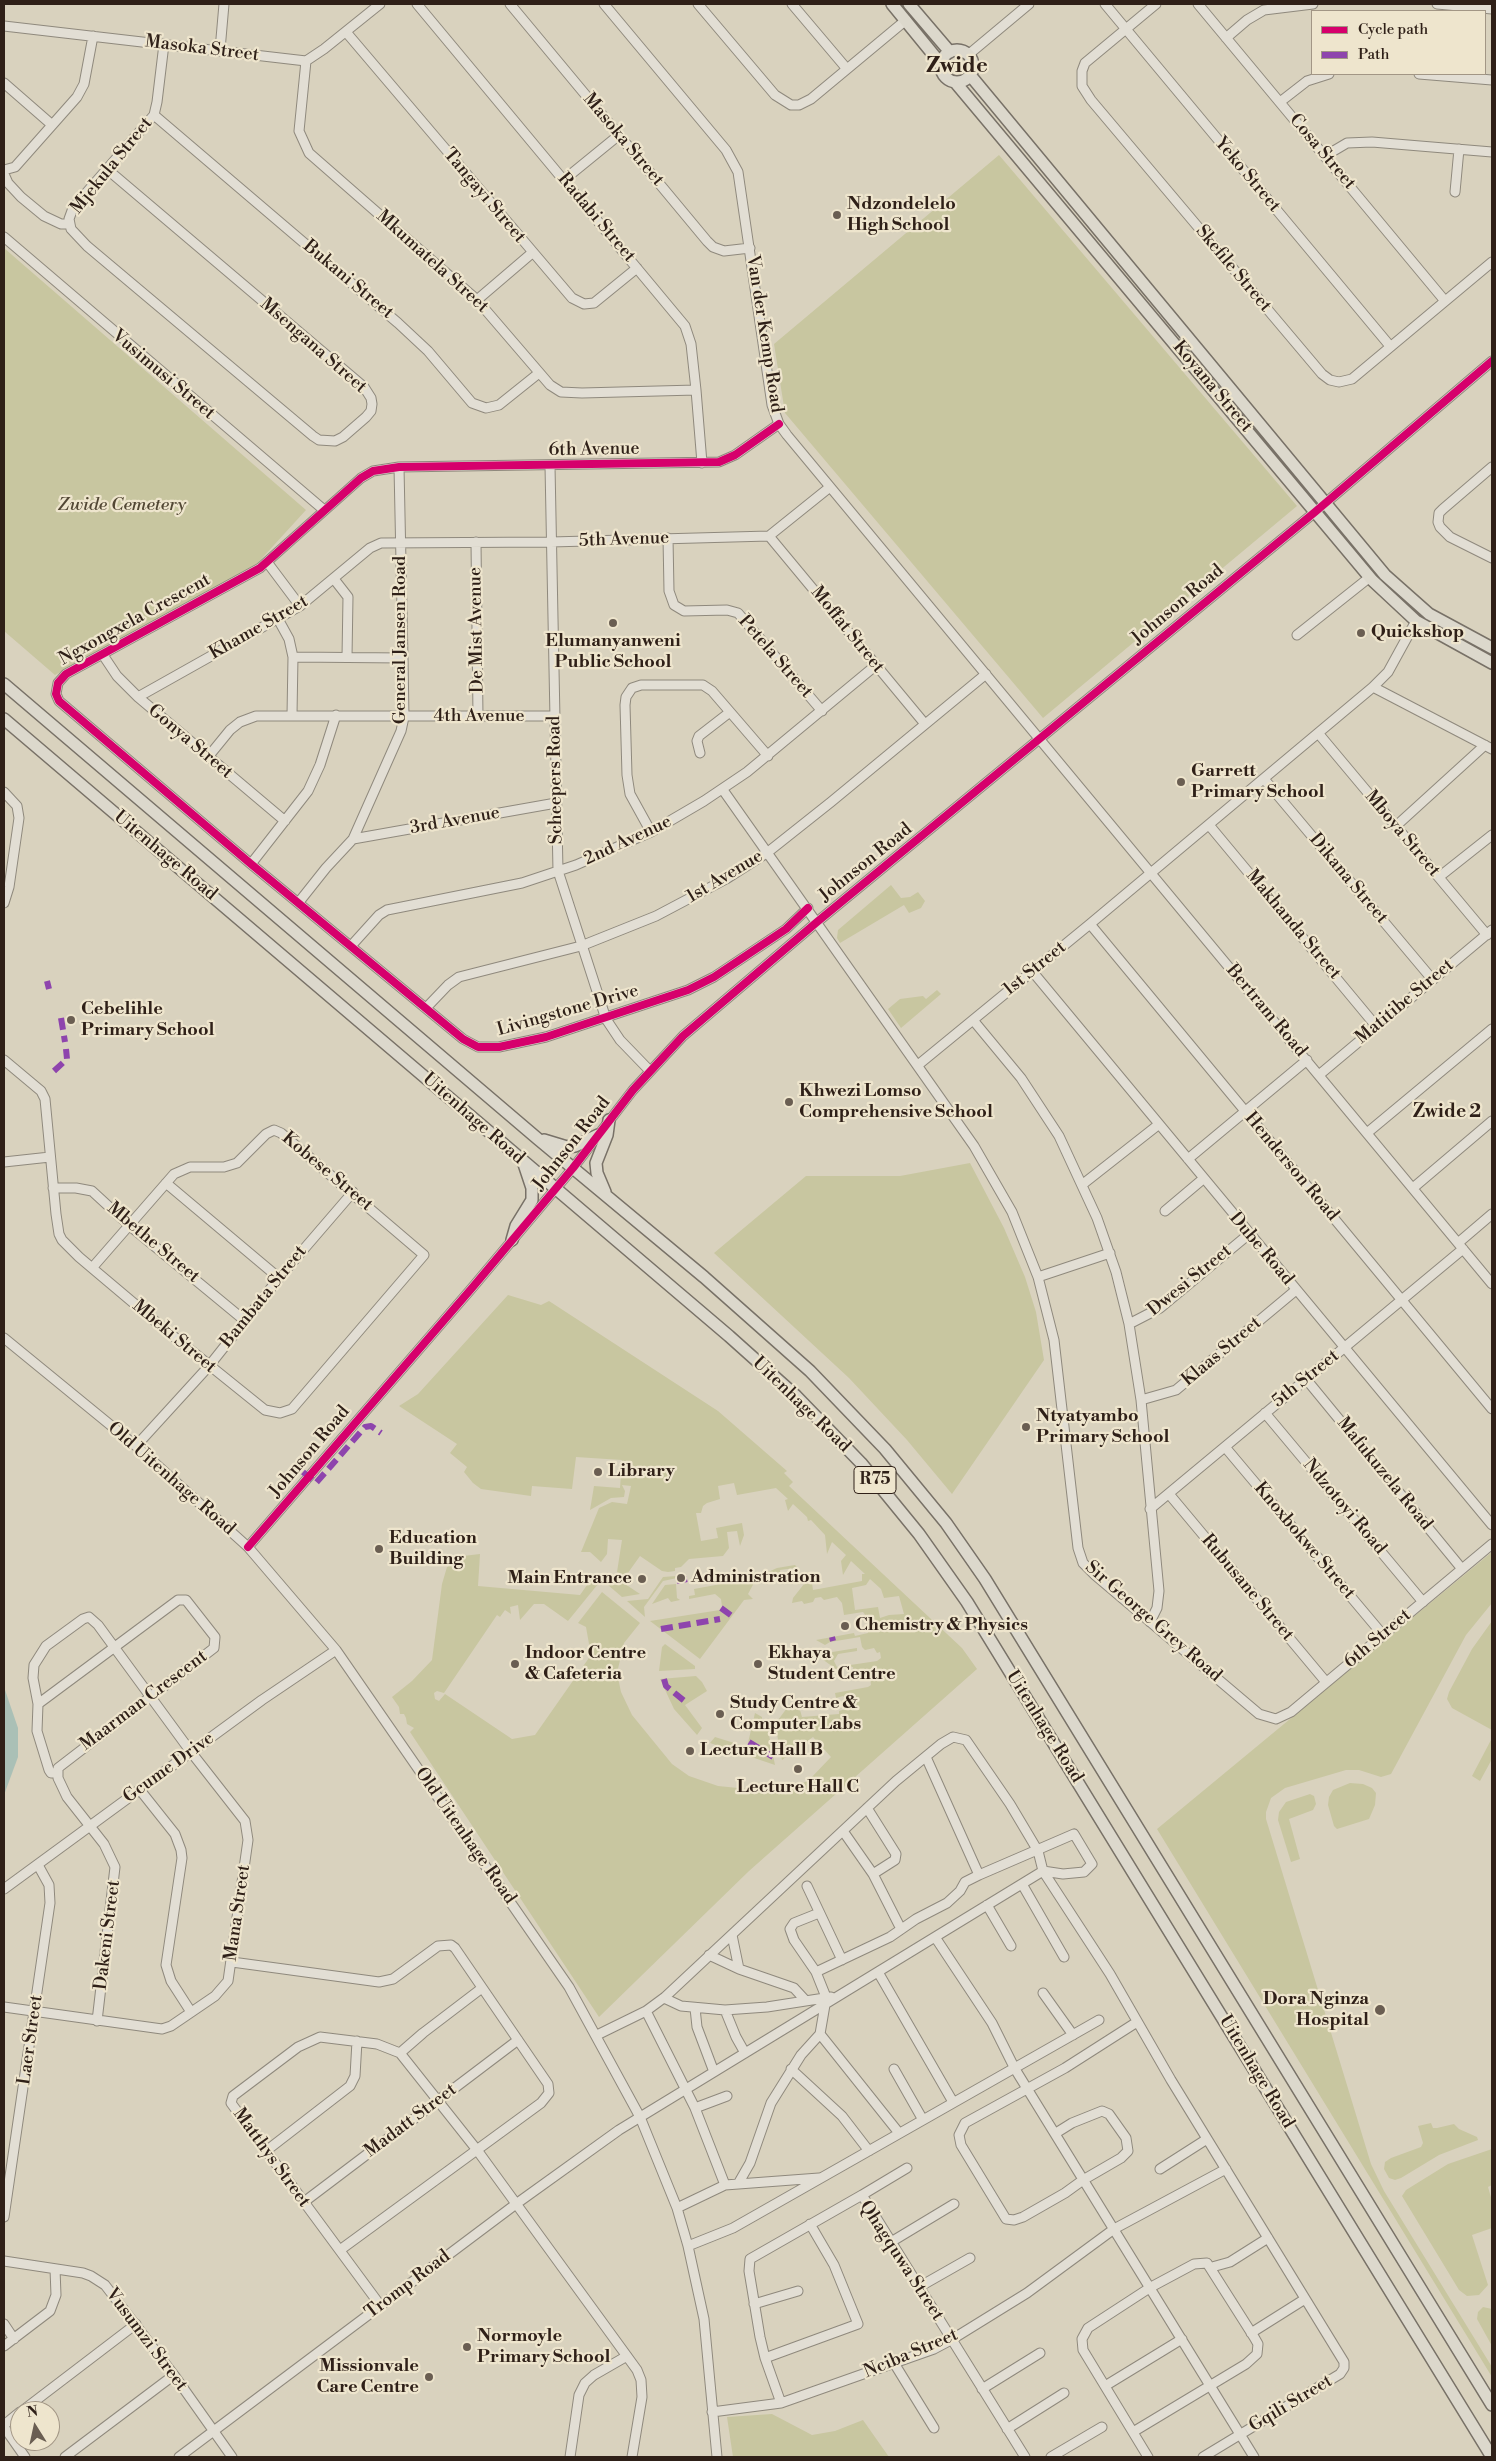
<!DOCTYPE html>
<html>
<head>
<meta charset="utf-8">
<style>
	body { margin:0 }
	#map { position:relative; width:1496px; height:2461px; overflow:hidden; background:#d9d2be; font-family:"Libre Bodoni",serif }
	canvas { display:block }
	.frame { position:absolute; inset:0; border:5px solid #2f2018; pointer-events:none }
	.legend { position:absolute; left:1311px; top:10px; width:175px; height:65px; box-sizing:border-box; background:#eee5cd; border:1px solid #a29685; margin:0; padding:6px 9px; list-style:none; font-size:15px; color:#2f2018 }
	.legend li { display:flex; align-items:center; gap:10px; height:25px }
	.legend b { width:25px; border:1px solid #a29685 }
	.north { position:absolute; left:10px; top:2401px; width:50px; height:50px; box-sizing:border-box; background:#eee5cd; border:1px solid #a29685; border-radius:50%; rotate:350deg; font-size:14px; font-weight:700; line-height:20px; text-align:center; color:#2f2018 }
	.north::after { content:''; display:block; margin:auto; width:18px; height:22px; background:#6a5e52; clip-path:polygon(50% 0,100% 100%,50% 72%,0 100%) }
</style>
</head>
<body>
<div id="map">
<canvas width="1496" height="2461"></canvas>
<div class="frame"></div>
<ul class="legend">
<li><b style="height:6px;background:#d6006c"></b>Cycle path</li>
<li><b style="height:6px;background:#8e44ad"></b>Path</li>
</ul>
<div class="north">N</div>
</div>
<script>
const g = document.querySelector('canvas').getContext('2d');
g.lineJoin = 'round';
function fillPath(path, color) { g.fillStyle = color; g.fill(path, 'evenodd'); }
const shape = rows => new Path2D(rows.map(r => 'M' + r).join(''));
function trace(path, color, width, dash) { g.strokeStyle = color; g.lineWidth = width; g.lineCap = dash ? 'butt' : 'round'; g.setLineDash(dash || []); g.stroke(path); }
function label(font, color, halo, rows, align = 'center') {
  g.font = font + ' "Libre Bodoni",serif'; g.lineWidth = 4.5; g.setLineDash([]); g.textBaseline = 'middle'; g.strokeStyle = halo; g.fillStyle = color; for (const [text, x, y, turn = 0] of rows) {
    g.save(); g.translate(x, y); g.rotate((+turn || 0) * Math.PI / 180); g.textAlign = isNaN(turn) ? turn : align; if (halo) g.strokeText(text, 0, 0); g.fillText(text, 0, 0); g.restore();
  }
}
const green = shape([
	[999,155,1297,506,1043,718,785,413,774,344],
	[4,248,306,510,253,568,55,675,4,631],
	[891,885,901,898,910,897,918,892,925,901,921,908,909,913,904,905,840,943,837,938,838,930],
	[937,990,941,994,901,1028,888,1009,900,999,923,996,926,999],
	[970,1163,1004,1228,1025,1277,1036,1312,1044,1360,952,1494,907,1440,849,1378,714,1253,806,1176,900,1176],
	[508,1295,541,1305,549,1301,718,1411,787,1471,784,1473,793,1482,789,1486,962,1648,977,1669,749,1871,599,2017,410,1732,414,1728,407,1724,406,1718,404,1714,400,1714,399,1707,392,1697,412,1681,432,1660,442,1584,447,1567,463,1556,480,1554,478,1586,580,1595,592,1578,598,1578,598,1584,568,1621,544,1604,534,1604,520,1620,518,1605,510,1607,511,1614,505,1610,500,1617,497,1615,444,1693,437,1691,434,1693,435,1699,439,1701,445,1694,512,1739,535,1735,591,1655,586,1627,578,1623,602,1592,640,1623,624,1643,617,1673,621,1692,632,1715,672,1764,689,1776,718,1786,778,1792,787,1791,809,1780,831,1757,813,1737,782,1760,775,1724,790,1704,798,1703,802,1717,839,1714,839,1711,849,1708,848,1701,843,1696,836,1698,835,1693,868,1687,871,1685,870,1677,864,1673,854,1674,853,1667,836,1669,822,1659,826,1653,857,1648,857,1651,838,1654,834,1661,837,1667,877,1661,881,1658,880,1652,877,1653,874,1648,865,1650,862,1647,860,1637,830,1642,825,1645,816,1640,854,1633,855,1636,868,1633,868,1631,874,1628,873,1621,870,1621,863,1612,844,1615,842,1603,837,1597,824,1600,821,1597,815,1598,813,1602,804,1604,802,1601,792,1603,793,1598,804,1584,812,1583,813,1590,862,1581,862,1574,865,1574,851,1561,843,1575,841,1561,846,1555,832,1542,827,1554,825,1535,811,1520,808,1521,807,1517,793,1504,788,1511,785,1500,788,1499,776,1488,737,1495,734,1483,718,1486,720,1499,707,1503,703,1506,701,1513,696,1513,701,1541,718,1538,716,1528,742,1523,744,1535,740,1546,737,1531,727,1532,729,1548,723,1556,689,1559,681,1567,675,1568,675,1571,668,1572,662,1571,640,1556,625,1577,617,1572,622,1540,608,1539,607,1554,601,1562,590,1552,581,1552,599,1508,612,1502,627,1504,631,1486,622,1485,625,1491,624,1497,611,1498,590,1510,594,1486,620,1488,622,1460,576,1457,572,1489,532,1486,531,1496,481,1489,473,1483,464,1472,467,1467,450,1453,457,1444,399,1406,418,1394],
	[870,1579,881,1589,884,1598,899,1596,904,1614,889,1615,880,1618,878,1607,855,1610,852,1588,866,1585],
	[1492,1552,1492,1603,1466,1635,1391,1774,1381,1777,1359,1770,1346,1770,1285,1788,1271,1798,1266,1812,1266,1819,1371,2164,1384,2191,1492,2367,1492,2377,1157,1829],
	[795,1565,799,1569,801,1582,798,1585,795,1568,780,1570,781,1578,755,1581,748,1594,753,1599,744,1600,700,1659,650,1621,720,1610,722,1607,721,1599,715,1594,689,1599,689,1596,695,1595,694,1589,721,1584,720,1581,750,1580,777,1568],
	[676,1576,677,1578,663,1581,644,1607,645,1617,627,1601,648,1599,663,1577],
	[616,1577,622,1582,640,1594,622,1597,608,1585,609,1583,613,1584],
	[676,1584,677,1598,680,1600,671,1602,668,1598,652,1604,665,1585],
	[1492,1621,1492,1730,1452,1708,1447,1699,1449,1692,1472,1649],
	[665,1644,695,1666,695,1669,659,1671,662,1647],
	[696,1676,702,1682,707,1691,685,1705,702,1728,697,1735,674,1709,660,1679],
	[755,1713,762,1717,762,1722,767,1725,775,1765,710,1743,715,1737,747,1747],
	[1492,1738,1492,1759,1480,1781,1472,1776],
	[1350,1783,1363,1784,1372,1788,1376,1793,1375,1805,1369,1819,1337,1829,1334,1826,1328,1805,1329,1797,1333,1790],
	[1310,1794,1314,1796,1316,1804,1313,1810,1289,1819,1300,1859,1291,1862,1278,1820,1279,1812,1286,1802],
	[1431,2123,1433,2128,1437,2128,1454,2124,1459,2129,1477,2137,1478,2140,1439,2155,1401,2178,1395,2180,1389,2178,1384,2169,1385,2162,1391,2158,1421,2147,1423,2143,1418,2126],
	[1492,2149,1492,2185,1488,2187,1492,2201,1492,2228,1472,2235,1488,2285,1479,2295,1467,2296,1459,2290,1402,2196,1406,2190,1448,2164],
	[1483,2307,1492,2309,1492,2346,1477,2319,1478,2312],
	[772,2414,812,2435,835,2431,863,2420,889,2457,733,2457,727,2417]
]);
const water = shape([
	[4,1687,18,1728,18,1757,4,1795]
]);
const minor = shape([
	[417,4,685,326,691,344,696,390,702,463],
	[510,4,707,241,713,247,724,251,750,248],
	[604,4,726,150,738,172,772,405,779,424,787,435,1492,1284],
	[698,4,775,95,791,105,799,105,811,99,906,20],
	[792,4,847,69],
	[1105,4,1390,346],
	[1156,4,1085,63,1082,71,1082,86,1091,100,1322,374,1330,380,1339,382,1352,379,1492,262],
	[1198,4,1445,301],
	[1437,4,1492,9],
	[4,26,306,61,324,49,380,4],
	[346,32,572,298,584,304,594,303,637,268],
	[1226,38,1247,20,1264,10,1313,4],
	[220,50,224,4],
	[968,55,1029,4],
	[306,61,299,131,309,153,477,300,550,385,561,392,582,393,696,390],
	[1419,74,1492,80],
	[4,83,51,124],
	[1280,102,1307,81,1329,74],
	[154,115,398,323,428,351,472,403,486,408,499,405,539,373],
	[1325,156,1347,143,1372,142,1492,152],
	[4,170,15,167,77,97,84,84,93,36],
	[108,170,364,387,371,398,372,404,371,411,366,417,343,437,335,441,319,440,313,436,87,246,71,229,69,219,73,208,154,115,157,102,164,44],
	[4,174,8,183,21,197,44,216,61,224,70,224],
	[565,179,619,135],
	[1455,192,1459,149],
	[4,237,324,510],
	[477,300,532,253],
	[779,424,735,455,719,462,399,467,373,471,361,478,260,568,66,674,58,683,56,694,59,701,251,864,463,1039,478,1047,499,1047,546,1037,688,990,714,977,786,929,808,908],
	[550,466,558,871,606,1019,620,1040,650,1071],
	[1492,467,1443,509,1439,513,1438,522,1440,527,1450,537,1492,558],
	[769,536,925,724],
	[668,538,669,591,674,605,684,611,727,610,738,613,822,711],
	[476,542,478,717],
	[267,562,300,606],
	[334,579,348,597,347,657],
	[278,619,289,639,293,657,292,715],
	[1297,635,1370,577],
	[103,655,117,676,138,697,285,821],
	[293,657,403,658],
	[1373,687,1492,749],
	[138,697,300,606,370,548,381,543,551,542,769,536,830,487],
	[1318,733,1487,935],
	[700,753,697,741,699,736,730,712],
	[208,757,230,730,240,722,256,716,555,716],
	[1264,779,1432,979],
	[723,790,974,1146,1012,1212,1038,1277,1054,1340,1078,1548,1083,1563,1095,1575,1259,1714,1276,1719,1291,1712,1492,1544],
	[4,792,17,806,19,818,9,887,4,903],
	[1209,825,1376,1026],
	[1396,826,1485,745],
	[651,832,630,794,627,775,625,705,626,697,632,688,641,685,703,685,712,691,768,756],
	[353,839,556,803],
	[251,864,308,791,320,765,336,715],
	[1439,877,1492,835],
	[299,902,326,868,353,839,401,731,404,717,403,658,399,467],
	[1090,924,1492,1409],
	[351,946,379,915,387,910,522,883,576,865,651,832,704,801,747,772,875,666],
	[1032,971,1492,1525],
	[426,1008,448,985,459,977,581,946,656,916,726,879,768,852,831,802,986,674],
	[973,1020,1021,1078,1059,1136,1097,1218,1116,1272,1129,1324,1141,1400,1159,1591,1157,1608,1150,1622],
	[4,1060,41,1091,45,1099,56,1214,59,1234,62,1240,79,1257,92,1268,162,1327,265,1410,280,1413,292,1409,424,1255,281,1133,274,1130,266,1134,237,1163,224,1167,190,1167,174,1174,92,1268],
	[918,1065,1090,924,1373,687,1388,672,1416,621],
	[1319,1075,1492,930],
	[1367,1133,1492,1029],
	[1188,1159,1307,1060],
	[4,1162,50,1157],
	[166,1183,279,1278],
	[1083,1184,1158,1125],
	[53,1188,76,1188,92,1191,130,1226,244,1320],
	[1413,1188,1492,1121],
	[1165,1211,1203,1179],
	[1458,1243,1492,1214],
	[1038,1277,1110,1253],
	[1129,1324,1160,1308,1249,1234],
	[4,1338,136,1446,248,1547,336,1650,569,1987,640,2117,677,2208,688,2246,704,2319,717,2457],
	[1306,1379,1462,1569],
	[1141,1400,1176,1390,1296,1290],
	[1265,1413,1423,1602],
	[136,1446,209,1366,279,1278,353,1192],
	[1225,1447,1383,1635],
	[1169,1494,1326,1682],
	[1150,1509,1463,1249],
	[248,1547,472,1288,573,1168,633,1090,683,1036,817,922,1315,512,1492,361],
	[38,1704,178,1600,186,1600,215,1637,214,1648,58,1768,58,1778,67,1797,104,1844,115,1867,97,2021],
	[926,1757,979,1875],
	[140,1790,175,1834,181,1850,182,1858,166,1965,171,1981,191,2012],
	[867,1808,896,1854,895,1860,873,1874,901,1929],
	[843,1831,873,1874],
	[1022,1884,1064,1957],
	[807,1886,842,1960],
	[4,1889,262,1700,336,1650],
	[987,1905,1011,1946],
	[732,1935,739,1969],
	[935,1937,992,2023,1015,2069,1254,2457],
	[709,1955,739,1969,794,1988,806,2001],
	[232,1962,379,1982,393,1979,438,1946,451,1945,455,1948,548,2084,549,2093,541,2103,340,2250],
	[816,1972,794,1940,790,1929,794,1923,819,1913],
	[878,1972,953,2102],
	[1043,1993,1073,2035],
	[664,1998,681,2006,725,2010,767,2007,831,1997],
	[4,2007,162,2029,171,2026,215,1996,228,1981,248,1840,245,1821,191,1752,98,1625,89,1617,83,1619,46,1646,34,1665,33,1678,38,1704,37,1731,49,1770,51,1773,56,1773],
	[695,2008,697,2027,714,2072],
	[725,2010,736,2037,745,2053],
	[646,2011,695,2108,725,2185],
	[820,2034,899,2133],
	[597,2035,646,2011,665,1997,896,1781,941,1744,953,1737,966,1740,1010,1804,1038,1851,1043,1871,1110,1974,1171,2080,1344,2362,1344,2368,1340,2374,1203,2457],
	[400,2053,423,2033,482,1988],
	[791,2069,842,2116,869,2151],
	[894,2069,923,2120],
	[695,2108,727,2096],
	[1056,2133,1072,2123,1102,2111,1109,2114,1126,2138,1128,2151,1121,2158,1083,2180,1065,2193,1023,2217,1014,2220,1006,2219,961,2145,959,2135,965,2123,1065,2068,1137,2022],
	[266,2151,350,2086,355,2076,357,2041],
	[1160,2169,1207,2139],
	[738,2184,750,2163,771,2103,801,2055,820,2034,825,2005],
	[862,2195,907,2168],
	[304,2202,518,2040],
	[677,2208,725,2185,819,2178],
	[4,2217,50,1903,49,1885,38,1865],
	[891,2242,954,2204],
	[688,2246,733,2228,1099,2020],
	[4,2261,83,2273,91,2276,105,2285,174,2375,232,2457],
	[1212,2267,1230,2262,1268,2238],
	[919,2287,970,2258],
	[754,2304,798,2291],
	[380,2305,231,2103,233,2096,298,2047,320,2037,377,2044,400,2053,477,2150,637,2370,641,2380,642,2397,632,2457],
	[4,2324,14,2339],
	[1251,2333,1305,2299],
	[4,2346,50,2311,56,2295,55,2269],
	[765,2358,858,2324,834,2265,810,2224],
	[894,2363,934,2428],
	[1105,2386,1182,2339],
	[982,2389,1040,2353],
	[781,2403,765,2358,760,2337,749,2271,750,2259,862,2195,1025,2457],
	[22,2411,136,2324],
	[712,2412,781,2403,934,2349,951,2340,1027,2293,1114,2229,1226,2169],
	[4,2425,20,2412],
	[4,2427,25,2457],
	[1007,2429,1064,2393],
	[1133,2432,1246,2364,1257,2354,1258,2344,1254,2337,1207,2263,1194,2264,1151,2287,1088,2328,1082,2339,1083,2350,1148,2457],
	[65,2457,174,2375],
	[179,2457,516,2204,619,2130,1043,1871,1063,1874,1084,1872,1092,1864,1074,1834,979,1875,965,1882,960,1891,947,1903,916,1919,890,1937,816,1972,826,1997],
	[570,2457,579,2395,585,2383,594,2375,627,2356],
	[1051,2457,1102,2427]
]);
const major = shape([
	[892,4,941,64],
	[909,4,950,52],
	'941 66a16 16 0 1 1 32 0a16 16 0 1 1-32 0Z',
	[970,75,1385,575,1429,614,1492,648],
	[955,82,1372,580,1416,621,1492,663],
	[4,684,538,1139,704,1277,810,1371,885,1449,946,1523,985,1579,1492,2405],
	[4,719,729,1336,796,1396,861,1463,919,1534,967,1602,1492,2457],
	[544,1140,567,1147,575,1146,598,1135],
	[605,1192,597,1173,596,1163,607,1135,609,1120],
	[512,1240,516,1226,532,1200,532,1188,524,1164]
]);
const quiet = shape([
	[47,981,49,989],
	[61,1018,65,1042],
	[54,1071,67,1059,66,1049],
	[303,1472,316,1483,365,1427,371,1426,381,1433],
	[677,1581,687,1579],
	[721,1608,732,1616],
	[661,1629,720,1619],
	[832,1637,833,1641],
	[664,1679,666,1686,687,1703],
	[749,1742,773,1757]
]);
const cycleway = shape([
	[779,424,735,455,719,462,399,467,373,471,361,478,260,568,66,674,58,683,56,694,59,701,251,864,463,1039,478,1047,499,1047,546,1037,688,990,714,977,786,929,808,908],
	[248,1547,472,1288,573,1168,633,1090,683,1036,817,922,1315,512,1492,361]
]);
const markers = [
	[837,215,5,"#6a5e52"],
	[613,623,5,"#6a5e52"],
	[1361,633,5,"#6a5e52"],
	[1181,782,5,"#6a5e52"],
	[71,1020,5,"#6a5e52"],
	[789,1102,5,"#6a5e52"],
	[1026,1427,5,"#6a5e52"],
	[598,1472,5,"#6a5e52"],
	[379,1549,5,"#6a5e52"],
	[681,1578,5,"#6a5e52"],
	[642,1579,5,"#6a5e52"],
	[845,1626,5,"#6a5e52"],
	[515,1664,5,"#6a5e52"],
	[758,1664,5,"#6a5e52"],
	[720,1714,5,"#6a5e52"],
	[690,1751,5,"#6a5e52"],
	[798,1769,5,"#6a5e52"],
	[1380,2010,6,"#6a5e52"],
	[467,2347,5,"#6a5e52"],
	[429,2377,5,"#6a5e52"]
];
const shields = [
	[875,1480,42]
];
const shieldNames = [
	["R75",875,1480]
];
const streetNames = [
	["Masoka Street",202,49,7],
	["Masoka Street",623,140,50],
	["Cosa Street",1322,152,50],
	["Mjekula Street",112,166,-51],
	["Yeko Street",1247,175,50],
	["Tangayi Street",484,196,50],
	["Radabi Street",596,218,50],
	["Mkumatela Street",432,262,42],
	["Skefile Street",1233,269,50],
	["Bukani Street",348,280,40],
	["Van der Kemp Road",764,334,81],
	["Msengana Street",313,346,41],
	["Vusimusi Street",163,375,40],
	["Koyana Street",1212,387,50],
	["6th Avenue",594,450,-1],
	["5th Avenue",624,540,-2],
	["Johnson Road",1178,605,-40],
	["Ngxongxela Crescent",135,620,-29],
	["Khame Street",259,628,-30],
	["De Mist Avenue",477,630,-91],
	["Moffat Street",847,630,51],
	["General Jansen Road",401,640,-90],
	["Petela Street",775,657,49],
	["4th Avenue",479,717],
	["Gonya Street",190,742,40],
	["Scheepers Road",556,780,-91],
	["3rd Avenue",455,821,-10],
	["Mboya Street",1402,834,50],
	["2nd Avenue",628,841,-25],
	["Uitenhage Road",165,856,40],
	["Johnson Road",866,863,-39],
	["1st Avenue",725,877,-31],
	["Dikana Street",1348,879,50],
	["Makhanda Street",1293,925,50],
	["1st Street",1035,969,-39],
	["Matitibe Street",1405,1002,-40],
	["Livingstone Drive",568,1011,-16],
	["Bertram Road",1266,1011,50],
	["Uitenhage Road",473,1119,41],
	["Johnson Road",572,1144,-52],
	["Henderson Road",1291,1167,50],
	["Kobese Street",327,1172,40],
	["Mbethe Street",153,1243,40],
	["Dube Road",1261,1249,50],
	["Dwesi Street",1190,1281,-39],
	["Bambata Street",264,1297,-51],
	["Mbeki Street",174,1337,40],
	["Klaas Street",1222,1352,-40],
	["5th Street",1306,1379,-39],
	["Uitenhage Road",801,1405,44],
	["Johnson Road",310,1452,-50],
	["Mafukuzela Road",1384,1474,51],
	["Old Uitenhage Road",171,1479,41],
	["Ndzotoyi Road",1344,1507,50],
	["Knoxbokwe Street",1304,1541,50],
	["Rubusane Street",1247,1588,50],
	["Sir George Grey Road",1153,1622,41],
	["6th Street",1378,1639,-40],
	["Maarman Crescent",144,1701,-37],
	["Uitenhage Road",1044,1727,58],
	["Gcume Drive",169,1768,-36],
	["Old Uitenhage Road",465,1836,55],
	["Mana Street",238,1913,-82],
	["Dakeni Street",108,1935,-83],
	["Laer Street",31,2040,-82],
	["Uitenhage Road",1256,2072,59],
	["Madatt Street",411,2121,-37],
	["Matthys Street",271,2158,54],
	["Qhagquwa Street",901,2261,57],
	["Tromp Road",408,2285,-37],
	["Vusumzi Street",146,2340,53],
	["Nciba Street",911,2354,-23],
	["Gqili Street",1291,2404,-31]
];
const poiNames = [
	["Ndzondelelo",847,205],
	["High School",847,226],
	["Quickshop",1371,633],
	["Elumanyanweni",613,642,"center"],
	["Public School",613,663,"center"],
	["Garrett",1191,772],
	["Primary School",1191,793],
	["Cebelihle",81,1010],
	["Primary School",81,1031],
	["Khwezi Lomso",799,1092],
	["Comprehensive School",799,1113],
	["Ntyatyambo",1036,1417],
	["Primary School",1036,1438],
	["Library",608,1472],
	["Education",389,1539],
	["Building",389,1560],
	["Administration",691,1578],
	["Main Entrance",632,1579,"right"],
	["Chemistry & Physics",855,1626],
	["Indoor Centre",525,1654],
	["& Cafeteria",525,1675],
	["Ekhaya",768,1654],
	["Student Centre",768,1675],
	["Study Centre &",730,1704],
	["Computer Labs",730,1725],
	["Lecture Hall B",700,1751],
	["Lecture Hall C",798,1788,"center"],
	["Dora Nginza",1369,2000,"right"],
	["Hospital",1369,2021,"right"],
	["Normoyle",477,2337],
	["Primary School",477,2358],
	["Missionvale",419,2367,"right"],
	["Care Centre",419,2388,"right"]
];
const parkNames = [
	["Zwide Cemetery",122,506]
];
const neighbourhoodNames = [
	["Zwide 2",1447,1112]
];
const districtNames = [
	["Zwide",957,67]
];
fillPath(green, '#c8c6a0');
fillPath(water, '#aac0b6');
trace(minor, '#8f897d', 11);
trace(major, '#787167', 14);
trace(minor, '#e2ded4', 9);
trace(major, '#dcd8cc', 11);
trace(quiet, '#8e44ad', 6, [12, 6]);
trace(cycleway, '#d6006c', 8);
for (const [x, y, r, color] of markers) { const dot = new Path2D(); dot.arc(x, y, r, 0, 2 * Math.PI); g.fillStyle = color; g.fill(dot); trace(dot, '#eee5cd', 2); }
for (const [x, y, w] of shields) { const box = new Path2D(); box.roundRect(x - w / 2, y - 13.5, w, 27, 4); g.fillStyle = '#eee5cd'; g.fill(box); trace(box, '#2f2018', 1); }
label('bold 16px', '#2f2018', null, shieldNames);
label('18px', '#2f2018', '#eee5cd', streetNames);
label('bold 18px', '#2f2018', '#eee5cd', poiNames, 'left');
label('italic 18px', '#524734', '#eee5cd', parkNames);
label('bold 19px', '#2f2018', '#eee5cd', neighbourhoodNames);
label('bold 22px', '#2f2018', '#eee5cd', districtNames);
</script>
</body>
</html>
